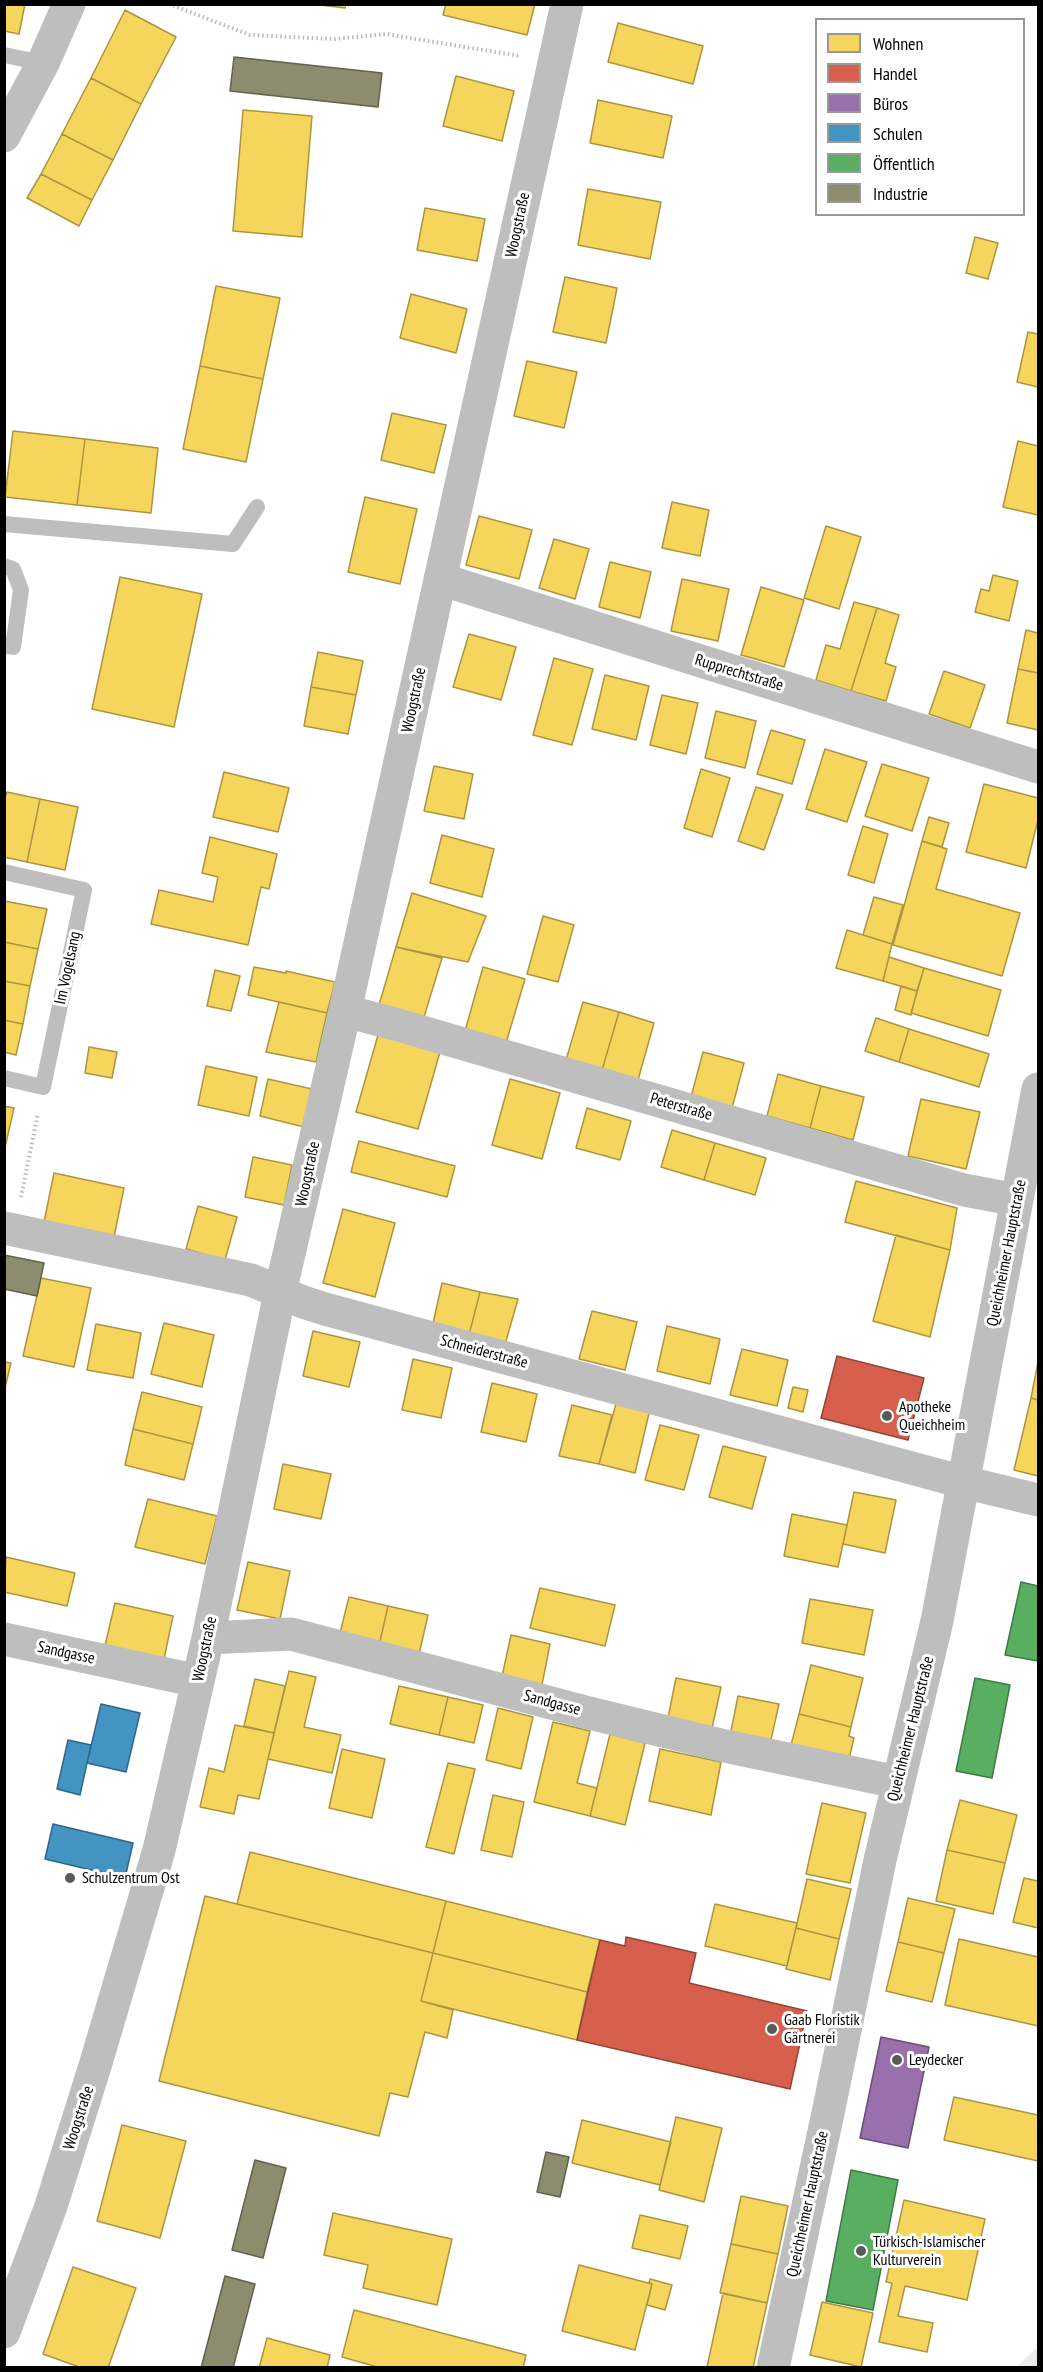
<!DOCTYPE html>
<html>
<head>
<meta charset="utf-8">
<style>
	body { margin:0 }
	#map { position:relative; width:1043px; height:2372px; overflow:hidden; background:#fff; font-family:"PT Sans Narrow",sans-serif }
	canvas { display:block }
	.frame { position:absolute; inset:0; border:6px solid #000; pointer-events:none }
	.legend { position:absolute; left:815px; top:18px; width:210px; height:198px; box-sizing:border-box; background:#fff; border:2px solid #999; margin:0; padding:8px 10px; list-style:none; font-size:18px; color:#000 }
	.legend li { display:flex; align-items:center; gap:12px; height:30px }
	.legend b { width:30px; border:2px solid #999 }
</style>
</head>
<body>
<div id="map">
<canvas width="1043" height="2372"></canvas>
<div class="frame"></div>
<ul class="legend">
<li><b style="height:16px;background:#f6d55c"></b>Wohnen</li>
<li><b style="height:16px;background:#d6604d"></b>Handel</li>
<li><b style="height:16px;background:#9970ab"></b>Büros</li>
<li><b style="height:16px;background:#4393c3"></b>Schulen</li>
<li><b style="height:16px;background:#5aae61"></b>Öffentlich</li>
<li><b style="height:16px;background:#8c8c6e"></b>Industrie</li>
</ul>
</div>
<script>
const g = document.querySelector('canvas').getContext('2d');
g.lineJoin = 'round';
function fillPath(path, color) { g.fillStyle = color; g.fill(path, 'evenodd'); }
const shape = rows => new Path2D(rows.map(r => 'M' + r).join(''));
function trace(path, color, width, dash) { g.strokeStyle = color; g.lineWidth = width; g.lineCap = dash ? 'butt' : 'round'; g.setLineDash(dash || []); g.stroke(path); }
function label(font, color, halo, rows, align = 'center') {
  g.font = font + ' "PT Sans Narrow",sans-serif'; g.lineWidth = 6; g.setLineDash([]); g.textBaseline = 'middle'; g.strokeStyle = halo; g.fillStyle = color; for (const [text, x, y, turn = 0] of rows) {
    g.save(); g.translate(x, y); g.rotate((+turn || 0) * Math.PI / 180); g.textAlign = isNaN(turn) ? turn : align; if (halo) g.strokeText(text, 0, 0); g.fillText(text, 0, 0); g.restore();
  }
}
const green = shape([
	[1038,2347,1038,2367,1016,2367]
]);
const homes = shape([
	[4,4,25,4,19,34,4,31,4,4],
	[312,4,346,4,345,8,312,4],
	[446,4,535,4,527,35,443,15,446,4],
	[125,10,176,37,141,104,91,78,125,10],
	[618,23,703,46,693,84,608,62,618,23],
	[456,76,514,91,502,141,443,126,456,76],
	[91,78,141,104,113,160,62,134,91,78],
	[598,100,672,116,663,158,590,143,598,100],
	[243,110,312,116,302,237,233,231,243,110],
	[62,134,113,160,92,200,41,174,62,134],
	[41,174,92,200,79,226,27,198,41,174],
	[588,189,661,202,650,259,578,245,588,189],
	[425,208,485,219,477,261,417,250,425,208],
	[975,237,998,243,988,279,966,273,975,237],
	[565,277,617,288,606,343,553,332,565,277],
	[216,286,280,298,263,379,200,366,216,286],
	[411,294,467,309,456,353,400,338,411,294],
	[1028,332,1038,334,1038,387,1017,382,1028,332],
	[527,361,577,372,564,428,514,416,527,361],
	[200,366,263,379,246,462,183,449,200,366],
	[392,413,446,425,434,473,381,460,392,413],
	[13,431,85,439,77,505,5,497,13,431],
	[85,439,158,448,151,513,77,505,85,439],
	[1018,441,1038,446,1038,515,1003,507,1018,441],
	[365,497,417,509,400,584,348,572,365,497],
	[672,502,709,510,700,556,662,548,672,502],
	[479,516,532,530,519,579,466,565,479,516],
	[826,526,861,537,839,609,804,598,826,526],
	[554,539,589,549,575,599,539,588,554,539],
	[610,562,651,572,640,618,599,607,610,562],
	[993,575,1018,581,1009,621,975,612,981,589,989,591,993,575],
	[120,577,202,594,174,727,92,709,120,577],
	[682,579,729,589,718,641,671,631,682,579],
	[761,587,804,600,784,667,741,655,761,587],
	[854,602,877,608,851,691,816,680,826,645,840,649,854,602],
	[877,608,899,615,885,663,896,667,886,701,851,691,877,608],
	[1026,630,1038,633,1038,673,1018,669,1026,630],
	[469,634,516,647,501,700,453,687,469,634],
	[318,652,363,661,356,695,311,687,318,652],
	[554,658,593,669,572,745,533,735,554,658],
	[1018,669,1038,673,1038,730,1007,723,1018,669],
	[944,671,985,685,970,728,929,714,944,671],
	[605,675,649,686,636,740,592,729,605,675],
	[311,687,356,695,348,734,304,726,311,687],
	[662,695,698,703,686,754,650,745,662,695],
	[716,711,756,721,745,768,705,758,716,711],
	[771,730,805,740,792,784,757,774,771,730],
	[825,749,867,762,847,822,806,809,825,749],
	[882,764,929,778,912,831,865,816,882,764],
	[434,766,473,774,464,819,424,811,434,766],
	[701,769,730,778,712,837,684,828,701,769],
	[224,772,289,788,278,832,213,817,224,772],
	[984,784,1038,798,1038,820,1026,868,966,852,984,784],
	[756,787,783,795,764,850,738,841,756,787],
	[7,792,40,799,27,862,4,857,4,801,7,792],
	[40,799,78,807,65,870,27,862,40,799],
	[929,817,949,823,942,847,922,841,929,817],
	[863,826,888,834,874,883,848,875,863,826],
	[442,835,494,849,482,897,430,883,442,835],
	[210,837,277,854,269,889,261,887,248,945,151,924,159,890,213,902,218,877,202,873,210,837],
	[922,841,947,849,936,889,1020,913,1002,976,893,945,922,841],
	[412,893,486,916,468,962,396,947,412,893],
	[874,897,903,905,892,944,863,935,874,897],
	[4,901,47,909,38,949,4,942,4,901],
	[543,916,574,925,558,982,527,974,543,916],
	[847,930,892,944,883,981,836,968,847,930],
	[4,942,38,949,30,986,4,981,4,942],
	[396,947,442,958,424,1017,379,1005,396,947],
	[889,957,924,968,917,991,883,981,889,957],
	[254,967,286,973,286,971,335,982,327,1013,248,995,254,967],
	[483,967,525,979,506,1043,465,1031,483,967],
	[924,968,1001,990,988,1036,911,1013,924,968],
	[215,970,240,976,231,1011,207,1006,215,970],
	[4,981,30,986,23,1024,4,1020,4,981],
	[901,986,917,991,911,1015,895,1010,901,986],
	[279,1002,327,1013,316,1062,266,1052,279,1002],
	[583,1002,619,1012,602,1070,566,1060,583,1002],
	[619,1012,654,1023,638,1080,602,1070,619,1012],
	[876,1018,909,1029,899,1062,865,1051,876,1018],
	[4,1020,23,1024,16,1055,4,1052,4,1020],
	[909,1029,989,1054,979,1087,899,1062,909,1029],
	[378,1035,440,1052,418,1129,356,1112,378,1035],
	[89,1047,117,1052,112,1078,85,1073,89,1047],
	[703,1052,744,1063,732,1108,691,1097,703,1052],
	[206,1066,257,1077,249,1116,198,1105,206,1066],
	[778,1074,821,1086,810,1128,767,1116,778,1074],
	[268,1079,312,1089,304,1127,260,1116,268,1079],
	[510,1079,560,1093,542,1159,492,1145,510,1079],
	[821,1086,864,1097,853,1140,810,1128,821,1086],
	[921,1099,980,1112,966,1169,908,1156,921,1099],
	[4,1106,14,1108,4,1152,4,1106],
	[587,1108,631,1121,620,1160,576,1148,587,1108],
	[672,1130,715,1143,704,1180,661,1167,672,1130],
	[359,1141,455,1166,447,1197,351,1172,359,1141],
	[715,1143,766,1158,755,1195,704,1180,715,1143],
	[253,1157,292,1165,284,1205,245,1197,253,1157],
	[54,1173,124,1188,113,1242,43,1227,54,1173],
	[856,1181,957,1208,950,1250,845,1222,856,1181],
	[198,1206,237,1217,225,1260,186,1249,198,1206],
	[343,1209,395,1223,375,1297,323,1283,343,1209],
	[896,1235,950,1250,930,1337,873,1321,896,1235],
	[41,1278,91,1288,74,1367,23,1356,41,1278],
	[442,1283,480,1292,468,1339,432,1328,442,1283],
	[480,1292,518,1299,504,1348,468,1339,480,1292],
	[592,1311,637,1322,625,1370,579,1359,592,1311],
	[164,1323,214,1335,202,1387,151,1374,164,1323],
	[96,1324,141,1333,133,1378,87,1370,96,1324],
	[667,1326,720,1339,710,1384,657,1371,667,1326],
	[313,1331,360,1342,349,1387,303,1376,313,1331],
	[742,1349,788,1360,777,1406,730,1395,742,1349],
	[413,1359,452,1368,441,1418,402,1410,413,1359],
	[4,1362,11,1363,4,1392,4,1362],
	[1038,1362,1038,1400,1031,1398,1038,1362],
	[492,1383,537,1394,526,1442,481,1432,492,1383],
	[793,1387,808,1390,803,1412,788,1408,793,1387],
	[142,1392,202,1407,193,1444,133,1429,142,1392],
	[1031,1398,1038,1400,1038,1476,1014,1470,1031,1398],
	[616,1404,650,1409,635,1473,599,1464,616,1404],
	[572,1405,612,1415,599,1464,559,1456,572,1405],
	[660,1425,699,1435,684,1490,645,1480,660,1425],
	[133,1429,193,1444,184,1480,125,1465,133,1429],
	[723,1446,766,1457,752,1509,709,1497,723,1446],
	[283,1464,331,1474,321,1519,274,1509,283,1464],
	[854,1492,896,1500,885,1553,843,1544,854,1492],
	[148,1499,217,1516,205,1564,135,1547,148,1499],
	[792,1514,847,1525,838,1567,784,1556,792,1514],
	[6,1557,75,1573,67,1606,4,1592,6,1557],
	[248,1562,290,1571,280,1619,237,1610,248,1562],
	[540,1588,615,1605,605,1646,530,1628,540,1588],
	[349,1597,388,1606,378,1650,338,1641,349,1597],
	[810,1599,873,1610,864,1655,802,1643,810,1599],
	[115,1603,173,1616,163,1664,104,1650,115,1603],
	[388,1606,428,1615,418,1659,378,1650,388,1606],
	[511,1635,550,1644,541,1690,501,1681,511,1635],
	[811,1665,863,1678,851,1727,799,1714,811,1665],
	[289,1671,316,1677,304,1727,341,1735,332,1773,268,1759,289,1671],
	[676,1678,721,1687,711,1733,667,1723,676,1678],
	[255,1679,285,1686,274,1733,244,1726,255,1679],
	[399,1686,448,1697,439,1735,390,1724,399,1686],
	[738,1696,779,1704,770,1744,730,1736,738,1696],
	[448,1697,483,1705,474,1743,439,1735,448,1697],
	[498,1708,533,1717,521,1769,486,1760,498,1708],
	[799,1714,851,1727,849,1736,854,1738,849,1759,791,1745,799,1714],
	[553,1722,590,1731,577,1783,597,1788,590,1816,534,1802,553,1722],
	[235,1725,274,1733,259,1799,238,1795,234,1814,200,1807,209,1768,224,1772,235,1725],
	[610,1734,645,1743,625,1825,590,1816,610,1734],
	[342,1749,385,1759,372,1818,329,1808,342,1749],
	[660,1749,721,1762,711,1815,649,1801,660,1749],
	[448,1763,475,1769,454,1854,426,1847,448,1763],
	[493,1795,524,1802,512,1857,481,1850,493,1795],
	[960,1800,1017,1815,1005,1863,947,1850,960,1800],
	[822,1803,866,1813,850,1883,806,1874,822,1803],
	[947,1850,1005,1863,993,1914,936,1901,947,1850],
	[250,1852,446,1901,433,1953,237,1904,250,1852],
	[1024,1878,1038,1881,1038,1928,1013,1922,1024,1878],
	[807,1879,851,1889,839,1939,796,1928,807,1879],
	[205,1896,433,1953,421,2001,453,2010,447,2038,425,2032,408,2097,390,2093,379,2136,159,2081,205,1896],
	[908,1898,955,1909,944,1953,898,1942,908,1898],
	[446,1901,600,1940,587,1992,433,1953,446,1901],
	[715,1904,797,1923,787,1966,705,1946,715,1904],
	[796,1928,839,1939,830,1980,786,1969,796,1928],
	[959,1939,1038,1957,1038,2026,945,2005,959,1939],
	[898,1942,944,1953,932,2002,886,1991,898,1942],
	[433,1953,587,1992,577,2040,421,2001,433,1953],
	[954,2097,1038,2115,1038,2161,944,2140,954,2097],
	[676,2117,722,2128,704,2202,659,2190,676,2117],
	[582,2120,671,2142,660,2185,572,2163,582,2120],
	[122,2125,186,2141,160,2238,97,2221,122,2125],
	[741,2196,788,2206,778,2254,731,2244,741,2196],
	[904,2200,985,2219,967,2300,905,2286,898,2316,933,2323,927,2352,879,2342,892,2283,886,2282,904,2200],
	[333,2213,452,2239,437,2305,363,2288,368,2265,324,2255,333,2213],
	[640,2215,688,2226,680,2259,632,2248,640,2215],
	[731,2244,778,2254,767,2303,720,2293,731,2244],
	[579,2265,652,2284,635,2350,562,2331,579,2265],
	[73,2267,136,2288,108,2368,82,2368,43,2354,73,2267],
	[650,2279,672,2285,665,2310,647,2305,652,2284,649,2283,650,2279],
	[723,2293,767,2303,753,2368,707,2367,723,2293],
	[822,2302,873,2313,861,2367,810,2355,822,2302],
	[354,2310,526,2355,523,2368,381,2368,342,2357,354,2310],
	[267,2338,330,2355,327,2368,259,2368,267,2338]
]);
const shops = shape([
	[837,1356,924,1378,908,1440,821,1418,837,1356],
	[626,1937,696,1953,689,1983,807,2011,790,2089,577,2040,600,1940,625,1946,626,1937]
]);
const offices = shape([
	[881,2037,929,2047,908,2148,860,2138,881,2037]
]);
const schools = shape([
	[101,1704,140,1713,126,1772,87,1763,101,1704],
	[68,1740,91,1745,80,1795,57,1789,68,1740],
	[53,1824,133,1843,125,1878,45,1859,53,1824]
]);
const public = shape([
	[1021,1582,1038,1586,1038,1661,1005,1655,1021,1582],
	[975,1678,1010,1685,992,1778,956,1771,975,1678],
	[851,2170,898,2180,873,2310,826,2301,851,2170]
]);
const industry = shape([
	[234,57,382,73,378,107,230,91,234,57],
	[4,1255,44,1263,37,1296,4,1289,4,1255],
	[546,2152,569,2157,560,2197,537,2192,546,2152],
	[255,2160,286,2168,263,2258,232,2250,255,2160],
	[225,2276,255,2284,233,2368,201,2368,225,2276]
]);
const path = shape([
	[169,4,250,35,335,39,386,34,520,56],
	[21,1197,38,1113]
]);
const lane = shape([
	[4,55,43,63],
	[4,524,233,544,257,507],
	[4,566,13,569,21,590,13,647,4,645],
	[4,872,84,890,43,1087,4,1078]
]);
const street = shape([
	[4,136,43,63,69,4],
	[440,579,1038,767],
	[345,1011,395,1024,964,1190,1017,1200],
	[4,1228,251,1280,303,1302,325,1309,963,1482,1038,1500],
	[208,1638,291,1634,585,1712,725,1746,897,1782],
	[4,1639,198,1681],
	[4,2332,51,2206,95,2066,159,1850,208,1638,280,1293,345,1011,567,4],
	[773,2368,828,2113,880,1860,937,1621,1038,1089]
]);
const markers = [
	[887,1416,6,"#595959"],
	[70,1878,6,"#595959"],
	[772,2029,6,"#595959"],
	[897,2060,6,"#595959"],
	[861,2251,6,"#595959"]
];
const streetNames = [
	["Woogstraße",518,225,-78],
	["Rupprechtstraße",739,673,17],
	["Woogstraße",414,700,-78],
	["Im Vogelsang",68,968,-78],
	["Peterstraße",681,1107,16],
	["Woogstraße",308,1174,-78],
	["Queichheimer Hauptstraße",1007,1253,-79],
	["Schneiderstraße",484,1352,15],
	["Woogstraße",205,1649,-78],
	["Sandgasse",66,1653,12],
	["Sandgasse",552,1703,15],
	["Queichheimer Hauptstraße",911,1729,-76],
	["Woogstraße",79,2118,-72],
	["Queichheimer Hauptstraße",808,2204,-78]
];
const poiNames = [
	["Apotheke",899,1407],
	["Queichheim",899,1425],
	["Schulzentrum Ost",82,1878],
	["Gaab Floristik",784,2020],
	["Gärtnerei",784,2038],
	["Leydecker",909,2060],
	["Türkisch-Islamischer",873,2242],
	["Kulturverein",873,2260]
];
fillPath(green, '#ececec');
fillPath(homes, '#f6d55c');
trace(homes, '#ac9540', 1.5);
fillPath(shops, '#d6604d');
trace(shops, '#964336', 1.5);
fillPath(offices, '#9970ab');
trace(offices, '#6b4e78', 1.5);
fillPath(schools, '#4393c3');
trace(schools, '#2f6788', 1.5);
fillPath(public, '#5aae61');
trace(public, '#3f7a44', 1.5);
fillPath(industry, '#8c8c6e');
trace(industry, '#62624d', 1.5);
trace(path, '#b9b9b9', 4, [1.5, 3]);
trace(lane, '#bebebe', 16);
trace(street, '#bebebe', 33);
for (const [x, y, r, color] of markers) { const dot = new Path2D(); dot.arc(x, y, r, 0, 2 * Math.PI); g.fillStyle = color; g.fill(dot); trace(dot, '#fff', 2); }
label('16px', '#000', '#fff', streetNames);
label('16px', '#000', '#fff', poiNames, 'left');
</script>
</body>
</html>
